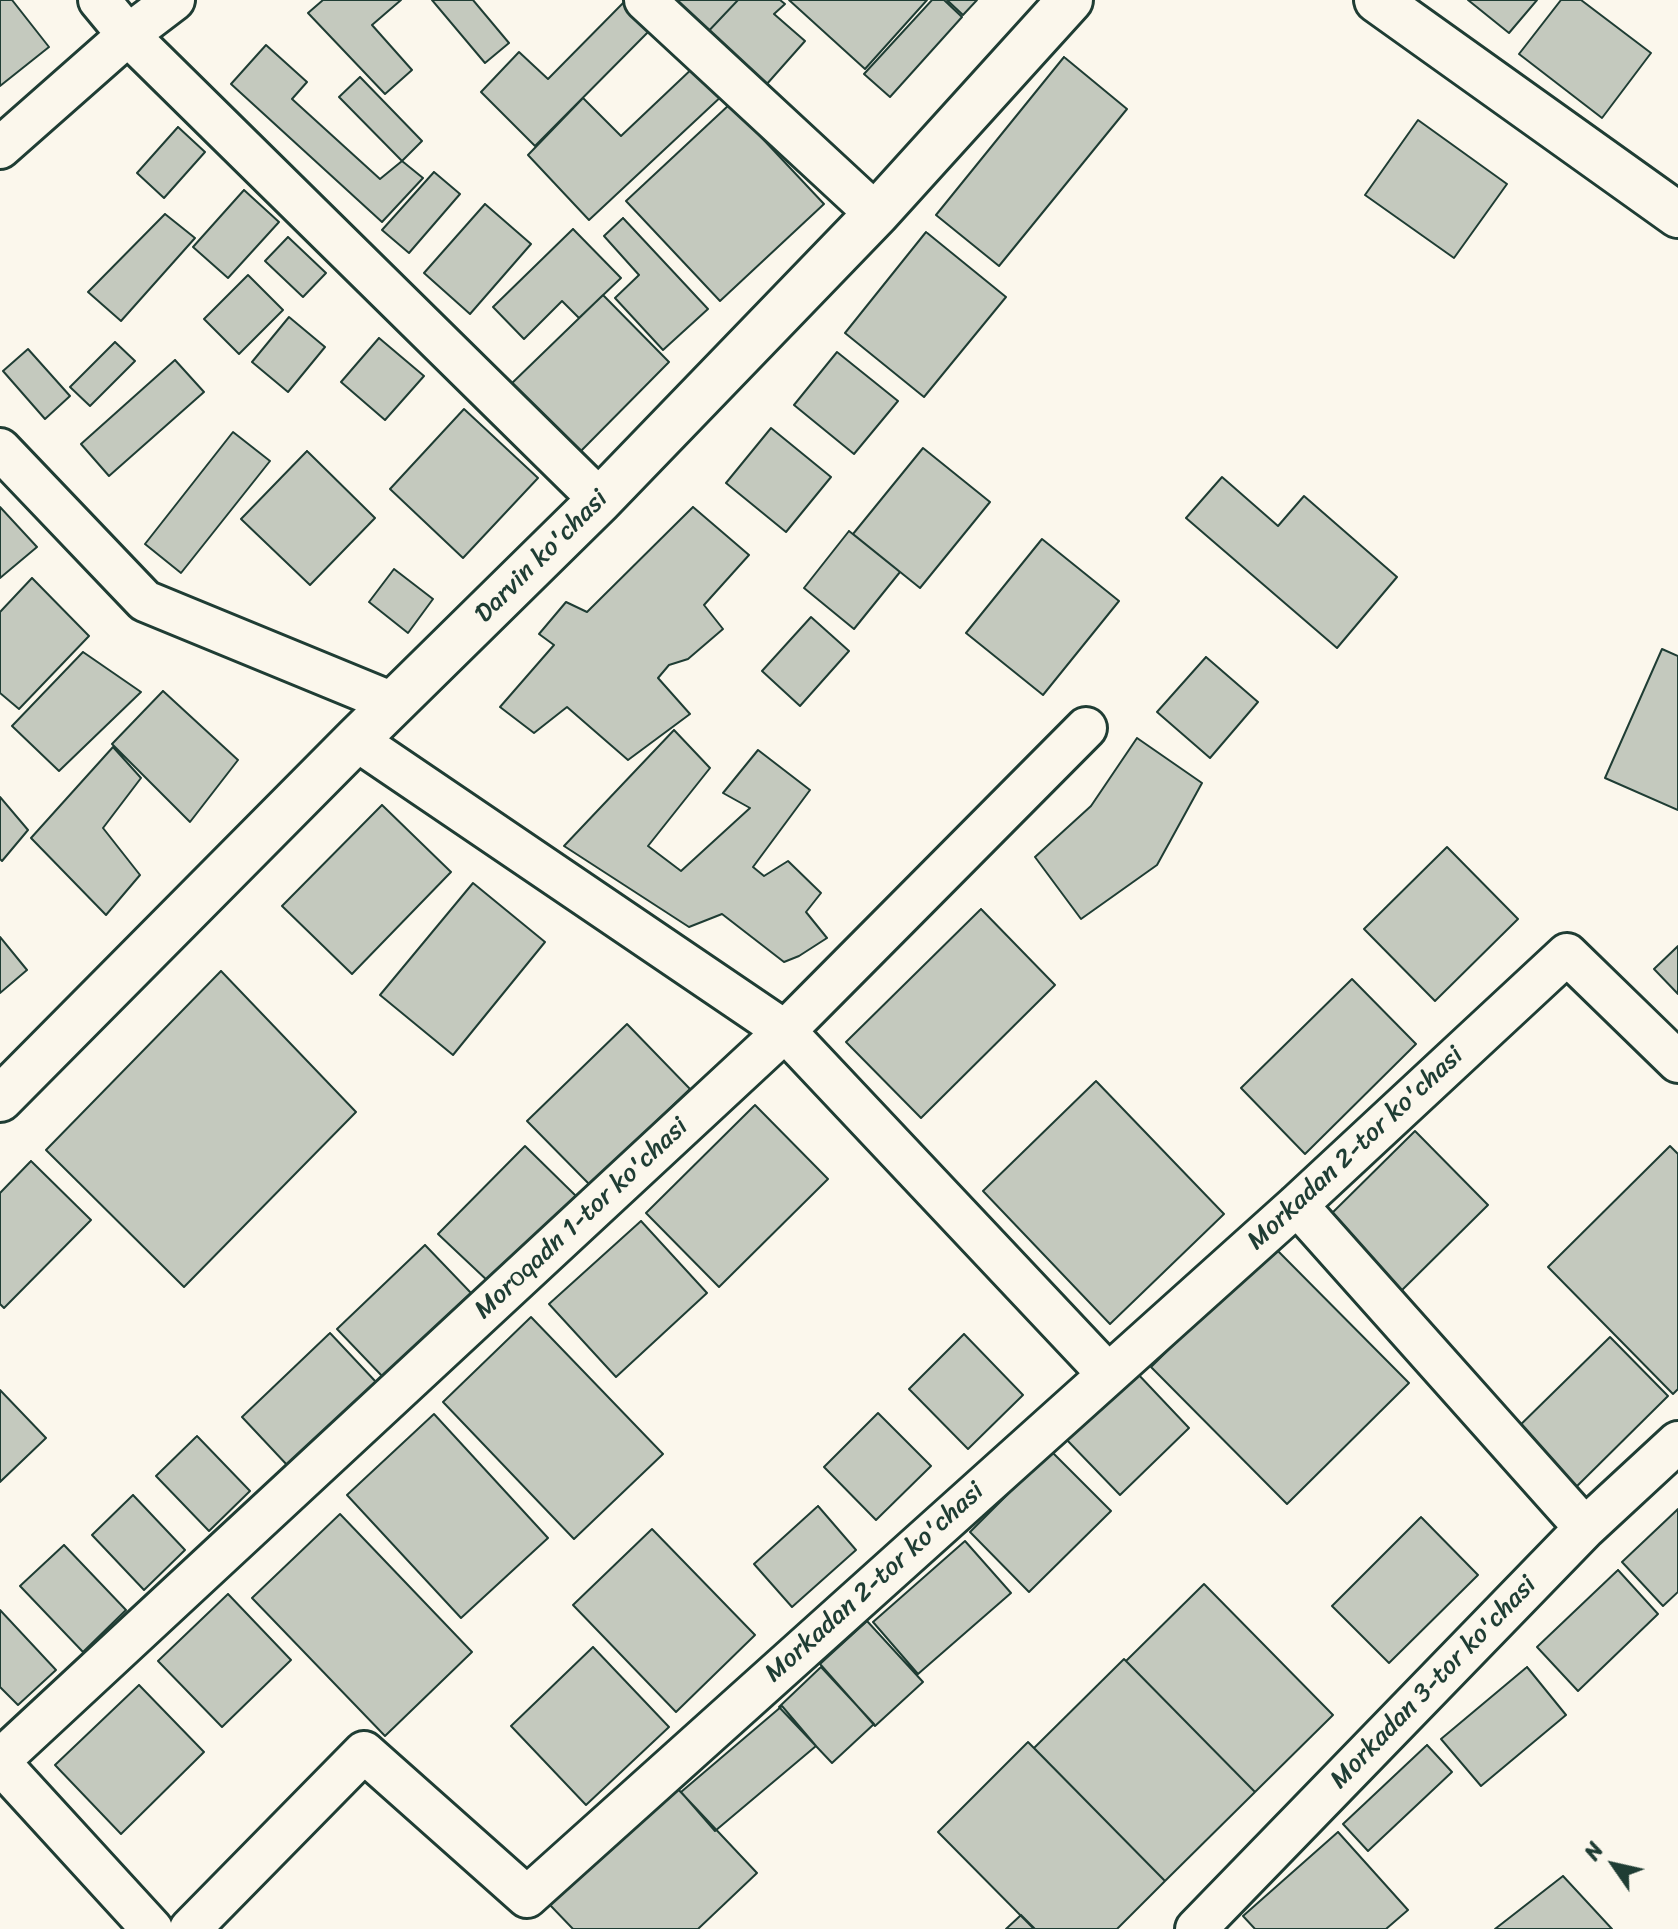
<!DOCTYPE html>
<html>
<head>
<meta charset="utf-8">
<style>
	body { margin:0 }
	#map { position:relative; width:1678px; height:1929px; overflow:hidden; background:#fbf7ec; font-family:Sriracha,sans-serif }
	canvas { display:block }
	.north { position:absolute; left:1574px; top:1825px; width:80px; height:80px; -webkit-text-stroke:6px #fbf7ec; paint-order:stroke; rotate:304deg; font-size:22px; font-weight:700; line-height:32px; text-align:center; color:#1f3d34 }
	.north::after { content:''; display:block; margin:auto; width:28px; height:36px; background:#1f3d34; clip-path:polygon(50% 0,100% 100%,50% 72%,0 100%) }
</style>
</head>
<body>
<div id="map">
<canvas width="1678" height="1929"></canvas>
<div class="north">N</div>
</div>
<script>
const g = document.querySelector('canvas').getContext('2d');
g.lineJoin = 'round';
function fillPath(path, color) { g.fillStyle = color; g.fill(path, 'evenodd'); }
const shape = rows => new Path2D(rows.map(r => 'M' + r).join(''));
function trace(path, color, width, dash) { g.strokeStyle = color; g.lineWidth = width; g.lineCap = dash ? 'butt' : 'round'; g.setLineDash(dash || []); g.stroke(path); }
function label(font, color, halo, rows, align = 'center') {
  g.font = font + ' Sriracha,sans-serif'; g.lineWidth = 8; g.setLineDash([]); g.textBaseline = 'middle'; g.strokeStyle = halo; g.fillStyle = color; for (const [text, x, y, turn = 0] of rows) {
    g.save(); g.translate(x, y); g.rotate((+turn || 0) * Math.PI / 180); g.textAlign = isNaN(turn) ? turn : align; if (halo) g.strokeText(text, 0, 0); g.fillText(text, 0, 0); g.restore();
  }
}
const building = shape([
	[0,0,12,0,49,47,0,86,0,0],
	[323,0,401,0,372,25,412,70,385,94,308,13,323,0],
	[432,0,473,0,509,43,485,63,432,0],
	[626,0,657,23,535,146,481,92,519,52,548,79,626,0],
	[662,0,738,0,703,37,662,0],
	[738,0,780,0,785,4,774,14,805,41,766,85,703,37,738,0],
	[789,0,927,0,865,69,789,0],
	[932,0,944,0,962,17,890,97,864,74,932,0],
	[947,0,977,0,963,15,947,0],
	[1468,0,1537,0,1509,33,1468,0],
	[1561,0,1581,0,1651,53,1602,118,1519,54,1561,0],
	[266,45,307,82,292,99,380,179,402,161,423,178,382,222,231,84,266,45],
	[1064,57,1127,109,999,266,936,215,1064,57],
	[697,64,725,93,589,220,528,155,583,98,621,136,697,64],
	[360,77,422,141,402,161,339,97,360,77],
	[730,104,824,204,720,301,626,201,730,104],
	[1418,120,1507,184,1454,258,1365,195,1418,120],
	[178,127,205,152,164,198,137,173,178,127],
	[434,172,460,194,409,253,382,230,434,172],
	[244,190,279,222,228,278,193,247,244,190],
	[485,204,531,244,470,314,424,273,485,204],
	[165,214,195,238,121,321,88,292,165,214],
	[623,218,708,309,663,350,615,298,639,275,604,236,623,218],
	[573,229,621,278,579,318,562,301,524,339,493,307,573,229],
	[926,232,1006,297,924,397,845,333,926,232],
	[288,237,326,273,303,297,265,261,288,237],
	[248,275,283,310,239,354,204,319,248,275],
	[603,295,669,362,577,455,509,386,603,295],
	[289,317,325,347,288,392,252,362,289,317],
	[379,338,424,376,385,420,341,382,379,338],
	[115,342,135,361,90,406,70,387,115,342],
	[28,349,70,396,45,419,3,371,28,349],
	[837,352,898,401,854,454,794,405,837,352],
	[175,360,204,392,109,476,81,444,175,360],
	[464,409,538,478,463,558,390,489,464,409],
	[771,428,831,477,786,532,726,483,771,428],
	[233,432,270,461,181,573,145,544,233,432],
	[923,448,990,502,920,588,853,534,923,448],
	[307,451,375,518,310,585,241,519,307,451],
	[1222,477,1278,526,1304,496,1397,577,1337,648,1186,518,1222,477],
	[0,507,37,547,0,578,0,507],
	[693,507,749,555,704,605,723,629,688,659,669,665,658,678,690,714,628,760,567,707,534,733,500,707,554,645,539,634,566,602,587,612,693,507],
	[849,531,900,572,854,629,804,588,849,531],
	[1042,539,1119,601,1043,695,966,633,1042,539],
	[394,569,433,599,408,633,369,602,394,569],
	[32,578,89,636,19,709,0,693,0,612,32,578],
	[811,617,849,651,800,706,762,671,811,617],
	[1662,649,1678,656,1678,810,1605,778,1662,649],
	[83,652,141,692,59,771,12,726,83,652],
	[1206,657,1258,702,1210,758,1157,712,1206,657],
	[163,691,238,760,190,822,112,744,163,691],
	[674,730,710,768,648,846,681,871,750,808,723,793,758,750,810,790,753,867,764,876,788,861,821,893,806,912,827,938,799,956,784,962,722,914,689,927,564,846,674,730],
	[1137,738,1202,783,1157,865,1081,919,1035,857,1091,806,1137,738],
	[113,747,141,778,103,828,140,875,106,915,31,838,113,747],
	[0,797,28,830,2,861,0,859,0,797],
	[382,805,451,872,352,974,282,906,382,805],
	[1447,847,1518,919,1435,1001,1364,929,1447,847],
	[473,883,545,942,453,1055,380,995,473,883],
	[981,909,1055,985,921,1118,846,1042,981,909],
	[0,937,27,970,0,993,0,937],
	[1678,946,1678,994,1654,969,1678,946],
	[221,971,356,1112,184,1287,46,1150,221,971],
	[1352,979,1416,1044,1305,1154,1241,1088,1352,979],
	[627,1024,690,1089,590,1185,527,1121,627,1024],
	[1096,1081,1224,1214,1110,1324,983,1191,1096,1081],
	[755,1105,828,1179,719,1287,646,1213,755,1105],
	[1415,1131,1488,1205,1395,1297,1322,1223,1415,1131],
	[525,1146,576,1196,490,1283,438,1234,525,1146],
	[1670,1146,1678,1154,1678,1389,1673,1394,1548,1267,1670,1146],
	[31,1161,91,1220,4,1308,0,1304,0,1193,31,1161],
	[641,1221,707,1293,616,1377,549,1304,641,1221],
	[425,1245,471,1293,383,1377,337,1329,425,1245],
	[1273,1246,1409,1383,1287,1504,1151,1367,1273,1246],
	[531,1317,663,1454,574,1539,443,1402,531,1317],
	[330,1333,376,1382,288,1466,242,1417,330,1333],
	[964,1334,1023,1395,968,1449,909,1389,964,1334],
	[1610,1337,1668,1396,1567,1496,1508,1437,1610,1337],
	[1136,1372,1189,1428,1120,1495,1066,1439,1136,1372],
	[0,1390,46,1438,0,1482,0,1390],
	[878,1413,931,1466,876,1520,824,1467,878,1413],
	[434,1414,548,1538,461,1618,347,1495,434,1414],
	[197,1436,250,1491,209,1531,156,1476,197,1436],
	[1051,1451,1111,1511,1029,1592,970,1532,1051,1451],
	[133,1495,185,1550,144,1590,92,1535,133,1495],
	[818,1506,856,1550,792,1607,754,1564,818,1506],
	[1678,1509,1678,1592,1663,1606,1622,1562,1678,1509],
	[340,1514,472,1652,385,1736,252,1598,340,1514],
	[1421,1517,1478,1575,1389,1663,1332,1606,1421,1517],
	[652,1529,755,1635,676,1712,573,1605,652,1529],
	[965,1541,1011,1593,918,1674,873,1622,965,1541],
	[64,1545,126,1610,83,1652,20,1586,64,1545],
	[1618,1570,1658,1614,1578,1691,1537,1647,1618,1570],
	[1204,1584,1333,1715,1255,1792,1126,1661,1204,1584],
	[228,1594,291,1660,222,1727,158,1661,228,1594],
	[0,1610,56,1670,18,1705,0,1687,0,1610],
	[867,1621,923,1682,875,1726,820,1664,867,1621],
	[593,1647,669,1727,586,1805,511,1726,593,1647],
	[1124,1659,1255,1792,1165,1881,1034,1748,1124,1659],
	[821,1667,874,1724,832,1763,779,1707,821,1667],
	[1527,1667,1566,1715,1481,1786,1441,1739,1527,1667],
	[139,1685,204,1752,121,1834,55,1765,139,1685],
	[782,1706,816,1746,715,1831,681,1792,782,1706],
	[1028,1742,1165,1881,1117,1929,1034,1929,938,1832,1028,1742],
	[1427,1745,1452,1772,1368,1851,1343,1824,1427,1745],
	[675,1786,757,1873,698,1929,573,1929,550,1905,675,1786],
	[1338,1832,1408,1910,1386,1929,1255,1929,1243,1916,1338,1832],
	[1563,1876,1612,1929,1495,1929,1563,1876],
	[1021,1915,1035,1929,1006,1929,1021,1915]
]);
const minor = shape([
	[99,0,128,35,600,500],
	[645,0,876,214],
	[0,148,128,35,174,0],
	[0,449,145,601,393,703],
	[1086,728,785,1031,1107,1373],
	[1297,1205,1585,1528],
	[0,1760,785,1031,356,740],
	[0,1763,152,1929],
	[190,1929,364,1752,527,1897,1297,1205,1567,954,1678,1062],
	[1196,1929,1585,1528,1678,1442]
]);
const tertiary = shape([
	[1377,0,1678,215],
	[0,1099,356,740,600,500,876,214,1070,0]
]);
const streetNames = [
	["Darvin ko'chasi",542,557,-45],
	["Morkadan 2-tor ko'chasi",1356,1149,-43],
	["Morоqadn 1-tor ko'chasi",582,1219,-43],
	["Morkadan 2-tor ko'chasi",875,1583,-42],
	["Morkadan 3-tor ko'chasi",1434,1683,-46]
];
fillPath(building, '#c4c9be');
trace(building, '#1f3d34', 2);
trace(minor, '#1f3d34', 46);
trace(tertiary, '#1f3d34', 50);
trace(minor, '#fbf7ec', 40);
trace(tertiary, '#fbf7ec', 44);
label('26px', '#1f3d34', '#fbf7ec', streetNames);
</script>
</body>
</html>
